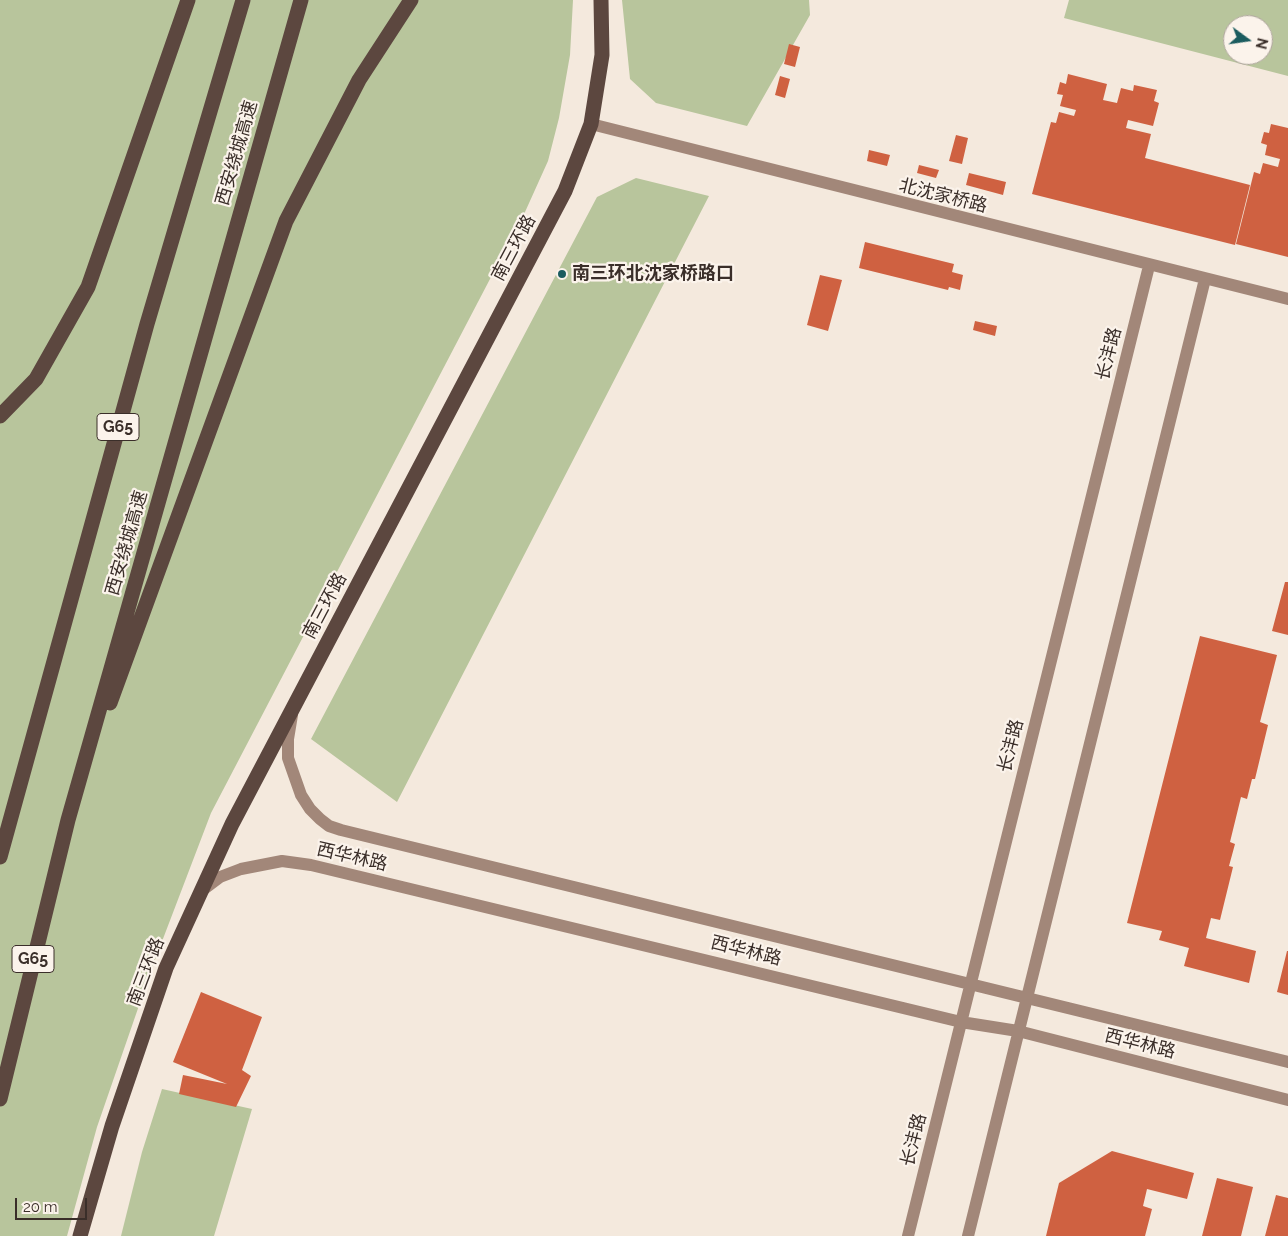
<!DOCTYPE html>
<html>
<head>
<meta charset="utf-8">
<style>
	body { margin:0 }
	#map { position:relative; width:1288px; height:1236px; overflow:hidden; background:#f4e9dd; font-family:Raleway,sans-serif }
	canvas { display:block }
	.north { position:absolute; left:1223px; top:15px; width:50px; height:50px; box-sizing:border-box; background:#fbf3eb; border:1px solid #aea49d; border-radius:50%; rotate:104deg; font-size:14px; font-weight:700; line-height:20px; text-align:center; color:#3a2e29 }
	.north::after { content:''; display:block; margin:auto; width:18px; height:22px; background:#1b5c5f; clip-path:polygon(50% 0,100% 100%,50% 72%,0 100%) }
	.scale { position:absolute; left:15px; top:1198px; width:72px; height:22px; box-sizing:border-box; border:2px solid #3a2e29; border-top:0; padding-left:6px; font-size:15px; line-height:18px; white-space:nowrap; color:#3a2e29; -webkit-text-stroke:4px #fbf3eb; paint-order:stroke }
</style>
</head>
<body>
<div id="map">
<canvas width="1288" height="1236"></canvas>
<div class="north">N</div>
<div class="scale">20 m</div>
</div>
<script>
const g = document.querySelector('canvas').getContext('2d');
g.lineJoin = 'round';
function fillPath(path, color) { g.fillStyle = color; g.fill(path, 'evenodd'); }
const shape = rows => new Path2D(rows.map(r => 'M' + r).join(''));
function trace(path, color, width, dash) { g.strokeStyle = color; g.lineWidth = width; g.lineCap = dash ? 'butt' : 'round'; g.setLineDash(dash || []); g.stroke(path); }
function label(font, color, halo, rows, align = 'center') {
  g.font = font + ' Raleway,"Noto Sans SC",sans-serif'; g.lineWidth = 4.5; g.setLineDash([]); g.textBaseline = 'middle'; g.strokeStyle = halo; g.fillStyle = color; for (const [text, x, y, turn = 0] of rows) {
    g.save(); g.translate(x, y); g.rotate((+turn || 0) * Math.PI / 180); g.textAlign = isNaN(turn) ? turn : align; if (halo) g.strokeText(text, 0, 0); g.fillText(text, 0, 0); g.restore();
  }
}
const green = shape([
	[0,0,573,0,570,55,559,118,548,161,525,212,211,813,153,965,97,1127,67,1236,0,1236],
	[622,0,809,0,810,15,747,126,656,103,630,79],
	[1069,0,1288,0,1288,76,1064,18],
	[1233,25,1263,25,1263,55,1233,55],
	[636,178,709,196,397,802,311,739,597,197],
	[162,1089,252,1109,214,1236,121,1236,142,1152]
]);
const building = shape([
	[789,44,800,47,795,67,784,64],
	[1068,74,1107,84,1103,100,1117,103,1121,88,1133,91,1134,85,1157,90,1154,101,1159,103,1153,126,1128,120,1126,128,1151,134,1145,158,1250,185,1235,245,1032,194,1051,122,1056,123,1059,112,1074,116,1076,110,1060,106,1063,95,1057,94,1060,82,1066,84],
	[780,76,790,79,785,98,775,95],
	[1271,124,1288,128,1288,257,1236,244,1254,172,1260,174,1263,163,1278,167,1280,159,1265,155,1267,145,1261,143,1264,132,1269,133],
	[956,135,968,138,962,164,949,161],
	[869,150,890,155,887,166,867,161],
	[919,165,939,170,936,178,917,173],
	[969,173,1006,182,1003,195,966,185],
	[865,242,954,264,952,272,963,275,960,290,949,287,948,290,859,268],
	[820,275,842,280,828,331,807,325],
	[975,321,997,326,995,336,973,330],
	[1285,582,1288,582,1288,635,1272,631],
	[1200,636,1277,655,1260,722,1268,725,1255,779,1252,779,1247,799,1241,797,1230,842,1235,844,1229,866,1233,867,1220,920,1211,918,1206,938,1256,951,1249,983,1184,966,1189,948,1159,940,1162,931,1127,923],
	[1287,951,1288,951,1288,995,1277,992],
	[201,992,262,1017,242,1070,251,1076,236,1107,179,1094,183,1075,227,1084,173,1062],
	[1112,1151,1194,1173,1187,1199,1147,1189,1143,1206,1152,1209,1145,1236,1046,1236,1059,1183],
	[1217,1178,1253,1187,1241,1236,1202,1236],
	[1276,1195,1288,1198,1288,1236,1265,1236]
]);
const secondary = shape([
	[591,124,1288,299],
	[292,715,288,739,288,758,301,795,310,809,320,819,329,826,341,830,1288,1062],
	[200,892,220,877,241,869,282,861,311,865,961,1022,1018,1031,1288,1100],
	[908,1236,1149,266],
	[968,1236,1205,279]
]);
const highway = shape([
	[0,416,36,379,88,287,188,0],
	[110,703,286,221,359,80,411,0],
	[0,857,147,324,243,0],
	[0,1099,68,820,301,0],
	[80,1236,112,1126,166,968,232,824,565,191,591,124,602,55,601,0]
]);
const markers = [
	[562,274,5,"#1b5c5f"]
];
const shields = [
	[118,427,42],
	[33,959,42]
];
const shieldNames = [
	["G65",118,427],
	["G65",33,959]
];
const streetNames = [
	["西安绕城高速",237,153,-74],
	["北沈家桥路",943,196,14],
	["南三环路",514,248,-62],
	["长沣路",1109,354,-76],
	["西安绕城高速",127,543,-74],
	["南三环路",325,606,-62],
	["长沣路",1011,746,-76],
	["西华林路",352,857,13],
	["西华林路",746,951,14],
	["南三环路",146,972,-69],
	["西华林路",1140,1044,14],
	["长沣路",914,1140,-76]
];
const poiNames = [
	["南三环北沈家桥路口",572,274]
];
fillPath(green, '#b8c59c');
fillPath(building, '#cf6141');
trace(secondary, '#a28779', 12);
trace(highway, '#5c473f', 15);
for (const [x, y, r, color] of markers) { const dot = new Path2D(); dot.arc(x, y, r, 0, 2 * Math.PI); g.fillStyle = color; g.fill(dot); trace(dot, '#fbf3eb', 2); }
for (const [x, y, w] of shields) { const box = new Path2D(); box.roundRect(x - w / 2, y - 13.5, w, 27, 4); g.fillStyle = '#fbf3eb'; g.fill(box); trace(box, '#3a2e29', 1); }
label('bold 16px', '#3a2e29', null, shieldNames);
label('18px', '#3a2e29', '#fbf3eb', streetNames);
label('bold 18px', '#3a2e29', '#fbf3eb', poiNames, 'left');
</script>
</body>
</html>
